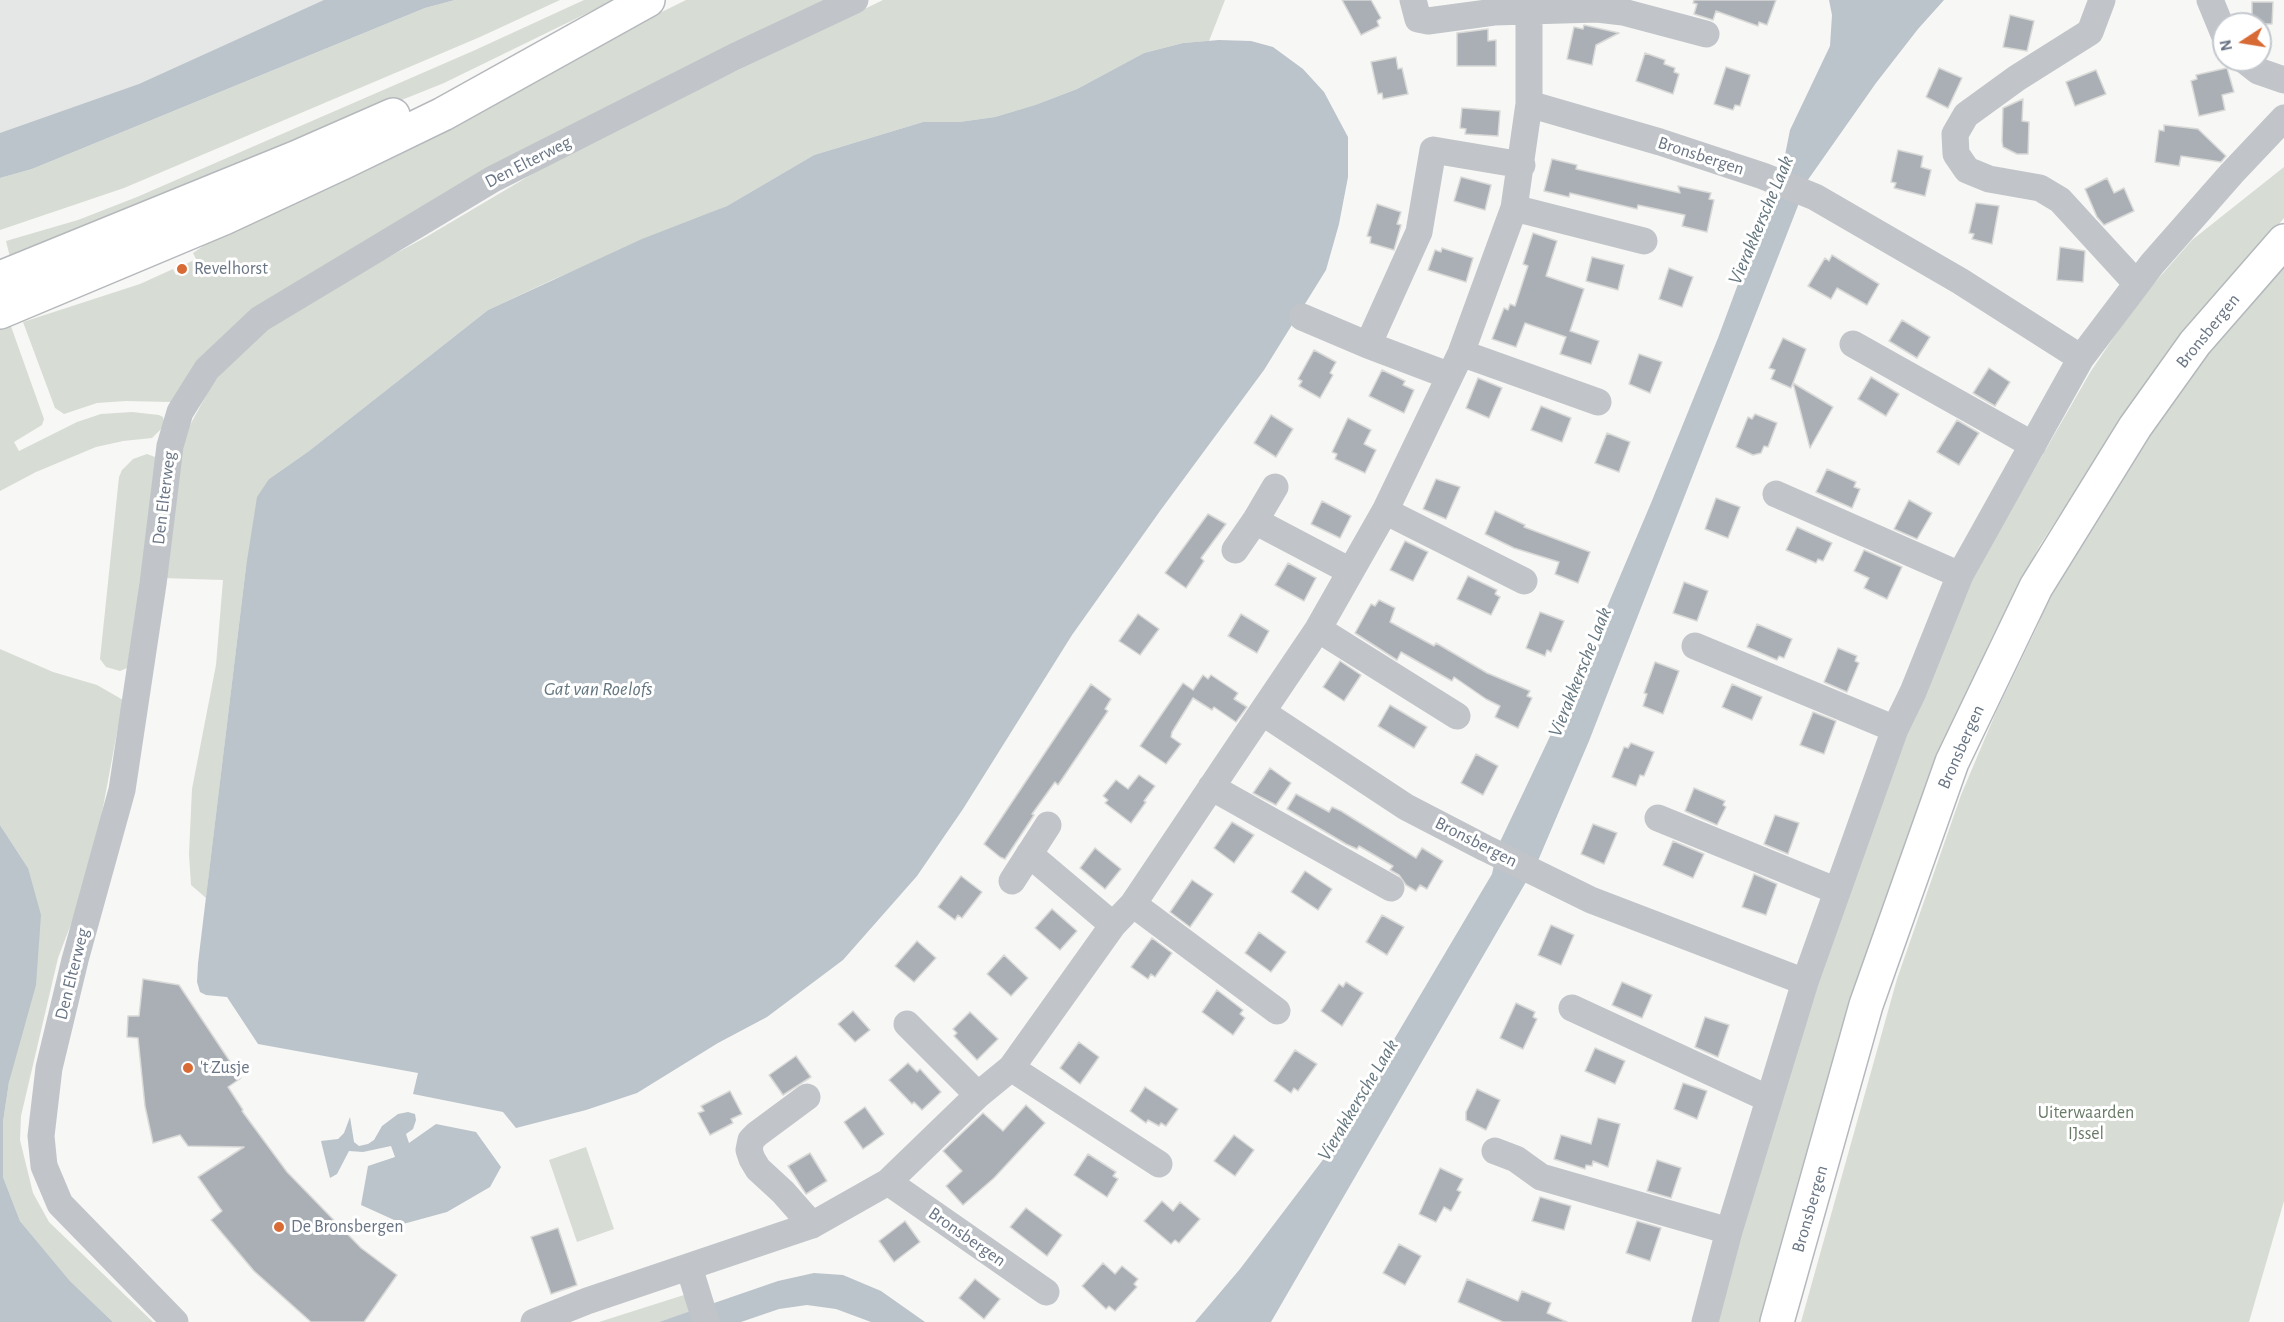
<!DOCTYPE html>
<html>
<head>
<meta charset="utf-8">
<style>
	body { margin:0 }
	#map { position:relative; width:2284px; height:1322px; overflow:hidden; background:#f7f7f5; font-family:"Alegreya Sans",sans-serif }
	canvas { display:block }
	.north { position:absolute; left:2212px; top:12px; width:60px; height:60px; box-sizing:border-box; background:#fff; border:2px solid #c3c8ce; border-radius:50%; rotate:258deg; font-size:16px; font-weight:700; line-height:24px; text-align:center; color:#697584 }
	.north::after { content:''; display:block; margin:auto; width:21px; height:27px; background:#d76a35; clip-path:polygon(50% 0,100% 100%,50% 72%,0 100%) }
</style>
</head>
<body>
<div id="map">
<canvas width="2284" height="1322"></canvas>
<div class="north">N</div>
</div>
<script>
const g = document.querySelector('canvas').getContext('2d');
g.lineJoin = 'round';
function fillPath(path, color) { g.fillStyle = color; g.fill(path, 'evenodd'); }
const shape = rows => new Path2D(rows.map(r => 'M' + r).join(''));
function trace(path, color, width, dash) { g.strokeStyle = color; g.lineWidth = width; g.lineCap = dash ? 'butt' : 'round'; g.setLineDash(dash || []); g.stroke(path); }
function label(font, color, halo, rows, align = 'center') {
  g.font = font + ' "Alegreya Sans",sans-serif'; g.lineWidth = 6; g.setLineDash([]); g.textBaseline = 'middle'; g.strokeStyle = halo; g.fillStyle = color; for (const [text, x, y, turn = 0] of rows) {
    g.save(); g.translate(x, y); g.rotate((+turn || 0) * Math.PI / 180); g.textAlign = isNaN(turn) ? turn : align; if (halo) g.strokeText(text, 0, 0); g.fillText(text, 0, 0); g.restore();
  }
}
const built = shape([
	[0,0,391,0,0,163]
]);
const green = shape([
	[455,0,560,0,480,37,124,188,0,230,0,178,32,169,425,8],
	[584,0,614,0,444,83,10,257,6,241,78,220,137,197,473,51],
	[686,0,828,0,306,280,171,402,126,401,97,403,64,414,55,408,23,322,140,284,173,269,176,275,186,271,184,265,196,259,193,253,243,219],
	[883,0,1225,0,1209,41,1183,43,1144,53,1077,89,1035,105,995,117,959,122,923,122,814,155,727,206,552,280,488,310,309,451,269,479,246,567,206,898,191,885,189,854,192,789,216,665,223,580,162,578,183,438,208,392,239,345,296,307,426,237,600,134,664,106],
	[2284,167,2284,218,2177,346,2098,456,2040,545,1992,637,1940,754,1914,820,1894,894,1763,1322,1715,1322,1801,1020,1881,797,1944,640,1978,567,2091,371,2137,303,2192,240],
	[2284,259,2284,1201,2249,1322,1801,1322,1897,979,1961,795,1997,710,2038,625,2053,585,2120,468,2204,352],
	[8,318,44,419,42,425,14,442,19,451,77,422,101,414,132,412,159,415,163,417,165,425,152,438,123,441,96,447,36,472,0,491,0,321],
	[147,454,155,457,159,466,127,668,120,671,106,667,100,659,119,477,122,470,133,459],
	[0,649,53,672,97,685,123,700,96,845,74,916,58,958,21,1116,20,1140,33,1193,49,1222,153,1322,113,1322,70,1281,20,1221,3,1177,3,1122,9,1082,28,868,0,825],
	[586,1147,614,1229,577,1242,549,1160],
	[684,1295,690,1312,659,1322,599,1322]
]);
const water = shape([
	[324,0,455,0,425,8,32,169,0,178,0,133,139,84],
	[1829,0,1944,0,1918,29,1876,83,1805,184,1781,175,1790,130,1830,46,1832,15],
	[1219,40,1251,41,1273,47,1303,69,1324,92,1348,137,1348,177,1339,224,1326,270,1264,370,1160,511,1072,635,963,809,917,876,843,960,767,1017,718,1043,637,1093,586,1110,516,1128,503,1112,413,1094,418,1073,258,1044,227,997,206,995,200,992,197,982,198,963,246,567,257,497,269,479,309,451,488,310,642,239,727,206,814,155,923,122,959,122,995,117,1035,105,1077,89,1144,53,1183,43],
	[1774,187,1801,198,1589,741,1537,863,1271,1322,1195,1322,1240,1269,1322,1161,1492,874,1498,846,1571,692,1651,503,1718,338],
	[0,825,28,868,41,915,36,985,9,1082,3,1122,3,1177,20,1221,70,1281,113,1322,0,1322],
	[408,1112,415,1114,416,1120,413,1129,406,1134,409,1143,436,1124,476,1132,501,1167,490,1187,447,1212,403,1224,361,1205,368,1166,395,1157,391,1146,363,1152,349,1151,337,1174,330,1178,321,1141,338,1139,344,1133,350,1117,354,1142,359,1146,368,1144,374,1140,382,1126,398,1114],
	[814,1273,843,1275,881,1291,925,1322,871,1322,836,1309,807,1305,779,1309,741,1322,659,1322,778,1281]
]);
const building = shape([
	[1342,0,1371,0,1381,18,1377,21,1379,26,1361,35,1342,0],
	[1694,0,1776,0,1767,25,1759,22,1758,26,1716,11,1713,20,1694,14,1697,4,1693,3,1694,0],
	[2252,2,2273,2,2272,24,2252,24,2252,2],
	[2010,15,2034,21,2027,51,2003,47,2010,15],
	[1584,25,1619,33,1596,45,1592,65,1567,59,1574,27,1583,29,1584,25],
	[1488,29,1488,41,1496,40,1496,66,1457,66,1457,33,1488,29],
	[1645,53,1665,60,1664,64,1675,68,1674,72,1679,74,1673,94,1636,81,1645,53],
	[1396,57,1398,69,1402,68,1408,94,1383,99,1382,93,1378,94,1371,62,1396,57],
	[1726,67,1750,75,1740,106,1735,105,1733,110,1714,104,1726,67],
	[1939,68,1962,78,1948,108,1926,97,1939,68],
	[2227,68,2234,92,2222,95,2225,110,2199,116,2191,81,2197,79,2196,75,2227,68],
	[2096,70,2106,94,2075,106,2066,82,2096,70],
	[2023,99,2022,121,2029,122,2028,154,2017,154,2003,147,2002,141,2003,108,2023,99],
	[1462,108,1500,111,1498,136,1465,134,1466,129,1460,128,1462,108],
	[2164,125,2198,129,2226,156,2221,162,2181,156,2179,166,2155,162,2159,130,2164,131,2164,125],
	[1898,150,1923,156,1921,167,1931,170,1925,196,1894,188,1896,183,1891,182,1898,150],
	[1552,159,1577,165,1576,169,1680,193,1678,186,1711,193,1709,199,1714,200,1707,232,1682,226,1685,215,1638,205,1637,209,1570,193,1569,197,1544,191,1552,159],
	[1461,177,1491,185,1485,210,1454,201,1461,177],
	[2107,178,2114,193,2124,188,2134,211,2104,225,2097,217,2085,189,2107,178],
	[1976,203,1999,206,1992,244,1972,239,1974,234,1969,233,1976,203],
	[1377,204,1401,212,1397,224,1401,225,1394,250,1370,243,1371,237,1367,236,1377,204],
	[1533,233,1557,241,1546,276,1584,289,1570,331,1599,341,1591,364,1560,354,1566,337,1525,323,1516,347,1492,339,1504,308,1508,310,1510,304,1515,306,1528,266,1523,264,1533,233],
	[2060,247,2085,251,2083,282,2057,280,2060,247],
	[1442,248,1473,258,1466,282,1428,270,1435,250,1441,252,1442,248],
	[1832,255,1879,284,1867,305,1837,288,1831,299,1808,286,1825,258,1829,261,1832,255],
	[1592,257,1624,265,1618,290,1586,281,1592,257],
	[1669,268,1693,277,1682,307,1659,299,1669,268],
	[1902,320,1930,337,1917,358,1889,341,1902,320],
	[1783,338,1806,349,1793,383,1833,407,1810,448,1793,383,1791,388,1771,379,1775,370,1769,368,1783,338],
	[1314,350,1336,362,1330,373,1333,375,1320,398,1299,386,1302,381,1298,379,1314,350],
	[1639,354,1662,362,1650,393,1629,384,1639,354],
	[1989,368,2010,382,1995,406,1973,393,1989,368],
	[1382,370,1405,381,1403,385,1414,390,1404,413,1369,396,1382,370],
	[1871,377,1899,394,1886,416,1858,399,1871,377],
	[1478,378,1502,388,1489,418,1466,408,1478,378],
	[1541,406,1571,418,1562,442,1531,430,1541,406],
	[1755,414,1777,423,1768,447,1764,446,1761,453,1753,455,1736,447,1748,417,1752,419,1755,414],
	[1271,415,1293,429,1276,457,1254,443,1271,415],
	[1348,418,1371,430,1364,444,1376,450,1365,473,1335,459,1337,454,1332,452,1348,418],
	[1957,420,1979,433,1959,465,1937,452,1957,420],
	[1607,433,1630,442,1619,472,1595,463,1607,433],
	[1827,469,1856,482,1854,487,1860,489,1852,508,1816,492,1827,469],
	[1436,479,1460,487,1446,519,1423,509,1436,479],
	[1716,498,1740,507,1728,538,1705,529,1716,498],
	[1909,500,1932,513,1917,539,1894,529,1909,500],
	[1322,501,1351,516,1340,538,1311,524,1322,501],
	[1495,511,1525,525,1524,527,1590,552,1578,583,1555,574,1559,562,1514,548,1485,534,1495,511],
	[1208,514,1226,524,1201,558,1204,561,1186,588,1165,573,1208,514],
	[1797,527,1832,543,1823,561,1818,559,1816,563,1786,550,1797,527],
	[1405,541,1428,552,1413,581,1390,570,1405,541],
	[1864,550,1902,567,1887,599,1864,588,1869,578,1854,571,1864,550],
	[1288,563,1316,578,1304,601,1275,585,1288,563],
	[1468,576,1497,590,1495,594,1500,597,1491,615,1457,599,1468,576],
	[1684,582,1708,591,1697,621,1673,613,1684,582],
	[1379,600,1395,608,1390,622,1434,646,1436,643,1487,673,1530,691,1527,696,1532,698,1518,728,1495,717,1500,706,1486,699,1454,677,1452,681,1401,652,1397,660,1355,633,1371,604,1375,606,1379,600],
	[1540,612,1564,621,1551,652,1547,650,1545,656,1526,648,1540,612],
	[1138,614,1159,629,1140,655,1119,641,1138,614],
	[1241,614,1269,631,1257,653,1228,636,1241,614],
	[1757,624,1792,639,1784,658,1779,656,1777,660,1747,647,1757,624],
	[1838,648,1857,656,1855,661,1859,663,1847,692,1824,682,1838,648],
	[1340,661,1361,675,1344,701,1323,687,1340,661],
	[1655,662,1679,671,1663,714,1643,706,1647,694,1644,693,1655,662],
	[1203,675,1208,679,1211,675,1238,693,1234,699,1247,707,1236,722,1214,707,1212,710,1193,698,1172,732,1171,737,1181,744,1166,764,1140,746,1183,683,1193,690,1203,675],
	[1091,684,1111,699,1105,709,1108,711,1058,785,1055,782,1032,814,1034,815,1005,859,1000,857,984,844,1091,684],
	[1732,684,1762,697,1752,720,1722,707,1732,684],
	[1390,705,1427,727,1414,748,1378,726,1390,705],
	[1813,712,1836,721,1824,754,1800,745,1813,712],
	[1631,743,1654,752,1644,776,1640,775,1636,786,1612,777,1624,747,1628,748,1631,743],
	[1476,754,1498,766,1483,795,1461,783,1476,754],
	[1270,768,1291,783,1276,805,1253,793,1270,768],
	[1139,775,1155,786,1144,801,1146,802,1131,823,1105,803,1108,800,1103,796,1116,780,1128,789,1139,775],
	[1694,788,1725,801,1723,805,1726,807,1717,825,1685,811,1694,788],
	[1296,794,1329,812,1332,807,1341,811,1416,858,1422,848,1443,861,1427,889,1420,885,1416,891,1406,885,1399,875,1390,870,1393,866,1359,846,1357,849,1346,844,1287,809,1296,794],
	[1775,815,1799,823,1788,854,1764,844,1775,815],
	[1232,822,1254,835,1234,863,1214,848,1232,822],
	[1593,824,1617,833,1604,864,1581,854,1593,824],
	[1673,841,1704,854,1693,878,1663,865,1673,841],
	[1095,848,1121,869,1105,889,1080,868,1095,848],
	[1305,871,1332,889,1318,910,1291,892,1305,871],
	[1754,874,1777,884,1766,915,1742,907,1754,874],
	[961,876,982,892,962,918,958,915,955,920,938,907,961,876],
	[1192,880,1213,894,1190,927,1170,912,1192,880],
	[1052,909,1077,931,1060,950,1035,928,1052,909],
	[1382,915,1404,927,1387,955,1366,942,1382,915],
	[1551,925,1574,935,1561,965,1538,955,1551,925],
	[1259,932,1286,952,1271,972,1245,953,1259,932],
	[1152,938,1172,953,1155,977,1151,974,1148,979,1131,967,1152,938],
	[917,941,936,958,914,982,895,966,917,941],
	[1004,955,1028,978,1011,996,987,974,1004,955],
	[143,979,179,985,241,1078,228,1087,243,1110,242,1111,287,1172,361,1248,397,1275,364,1322,311,1322,254,1271,211,1220,222,1211,198,1177,244,1147,188,1146,180,1135,153,1143,145,1106,138,1038,127,1037,128,1016,139,1016,143,979],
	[1346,982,1363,993,1342,1026,1321,1011,1339,984,1343,987,1346,982],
	[1622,982,1652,995,1642,1018,1612,1005,1622,982],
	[1217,990,1243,1010,1240,1014,1245,1018,1233,1035,1202,1012,1217,990],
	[1516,1003,1535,1012,1533,1017,1537,1019,1523,1049,1500,1038,1516,1003],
	[853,1011,870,1030,855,1042,838,1024,853,1011],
	[970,1012,998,1039,977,1060,954,1036,957,1033,953,1029,970,1012],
	[1705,1017,1729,1025,1718,1057,1695,1047,1705,1017],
	[1079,1042,1099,1057,1080,1084,1060,1068,1079,1042],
	[1595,1048,1625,1061,1615,1084,1585,1071,1595,1048],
	[1295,1050,1317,1064,1298,1091,1294,1088,1291,1093,1274,1081,1295,1050],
	[796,1056,811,1077,783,1095,769,1075,796,1056],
	[908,1063,917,1072,920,1069,941,1092,922,1110,914,1102,912,1104,889,1080,908,1063],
	[1683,1083,1707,1091,1697,1119,1674,1109,1683,1083],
	[1145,1087,1178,1109,1166,1126,1161,1123,1159,1126,1148,1120,1146,1123,1130,1111,1145,1087],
	[1477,1089,1500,1100,1486,1130,1466,1120,1466,1112,1477,1089],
	[730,1091,742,1114,731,1119,733,1123,710,1135,698,1113,704,1111,701,1106,730,1091],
	[1026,1105,1045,1123,994,1178,963,1205,946,1186,962,1171,943,1151,983,1113,1003,1131,1026,1105],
	[865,1107,884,1134,863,1149,844,1122,865,1107],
	[1598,1118,1620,1124,1608,1167,1593,1161,1592,1166,1586,1165,1585,1169,1554,1159,1561,1135,1591,1144,1598,1118],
	[1234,1135,1254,1150,1235,1176,1214,1161,1234,1135],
	[810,1153,827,1181,806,1194,788,1166,810,1153],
	[1088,1154,1116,1172,1113,1176,1118,1179,1107,1197,1074,1175,1088,1154],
	[1657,1160,1681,1168,1671,1198,1647,1191,1657,1160],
	[1440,1168,1463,1179,1457,1190,1461,1192,1451,1211,1444,1207,1436,1222,1419,1214,1440,1168],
	[1540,1197,1571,1206,1564,1230,1532,1221,1540,1197],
	[1162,1201,1173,1211,1180,1202,1200,1219,1179,1243,1175,1240,1171,1244,1144,1221,1162,1201],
	[1026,1208,1062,1235,1047,1256,1010,1227,1026,1208],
	[905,1221,920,1242,894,1262,879,1241,905,1221],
	[1637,1221,1661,1228,1650,1261,1626,1253,1637,1221],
	[558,1228,577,1285,551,1294,531,1237,558,1228],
	[1399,1244,1421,1256,1405,1285,1383,1273,1399,1244],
	[1103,1263,1115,1274,1122,1266,1138,1279,1134,1284,1137,1287,1115,1311,1109,1306,1106,1309,1082,1286,1103,1263],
	[975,1279,1000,1299,984,1319,959,1298,975,1279],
	[1467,1279,1518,1301,1522,1291,1551,1303,1547,1313,1567,1322,1503,1322,1458,1302,1467,1279]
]);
const street = shape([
	[1413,0,1418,19,1428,21,1494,12,1597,9,1623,12,1706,34],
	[1529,0,1529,104],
	[2102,0,2090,32,2017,78,1966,115,1955,134,1956,154,1967,170,1989,179,2040,188,2060,200,2137,284],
	[2210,0,2224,34],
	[2244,60,2258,71,2284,80],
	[1514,208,1644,241],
	[1302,317,1368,345,1450,376],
	[1853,344,2033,445],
	[1368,345,1419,232,1433,150,1522,165],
	[1461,353,1598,402],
	[1776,494,1960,575],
	[1385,511,1524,581],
	[1255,521,1350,571],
	[1235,550,1255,521,1275,487],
	[1318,629,1457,716],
	[1695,646,1895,729],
	[1262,712,1406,807,1485,848,1591,900,1805,982],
	[1211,787,1391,888],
	[1658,818,1837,891],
	[1029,854,1113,925],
	[1012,881,1048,825],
	[1133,904,1277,1011],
	[1572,1008,1769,1099],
	[907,1024,978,1095],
	[1011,1068,1159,1164],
	[807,1097,757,1134,751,1140,749,1150,752,1159,758,1169,783,1192,812,1225],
	[1495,1151,1516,1159,1541,1177,1729,1231],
	[888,1182,1046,1292],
	[689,1267,706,1322],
	[175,1322,60,1204,44,1166,41,1136,49,1068,75,960,122,790,153,584,170,446,180,412,207,369,260,319,493,179,734,57,855,0],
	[534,1322,587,1301,812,1225,888,1182,978,1095,1011,1068,1113,925,1133,904,1235,752,1318,629,1385,511,1461,353,1514,208,1529,104,1660,142,1763,176,1815,197,1960,281,2081,358],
	[1705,1322,1729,1231,1805,982,1895,729,1913,692,1960,575,2081,358,2152,264,2232,173,2284,118]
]);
const secondary = shape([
	[1777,1322,1866,1005,1952,762,2036,587,2135,427,2195,343,2284,241]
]);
const primary = shape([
	[0,278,295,158,393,115],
	[0,312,224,218,344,162,443,114,648,0]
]);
const markers = [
	[182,269,6,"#d76a35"],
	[188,1068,6,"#d76a35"],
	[279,1227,6,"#d76a35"]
];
const streetNames = [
	["Bronsbergen",1701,156,18],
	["Den Elterweg",528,162,-27],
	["Bronsbergen",2208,331,-51],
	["Den Elterweg",164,498,-83],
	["Bronsbergen",1961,747,-66],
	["Bronsbergen",1476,842,27],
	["Den Elterweg",72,974,-76],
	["Bronsbergen",1810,1209,-74],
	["Bronsbergen",967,1237,35]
];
const poiNames = [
	["Revelhorst",194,269],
	["'t Zusje",200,1068],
	["De Bronsbergen",291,1227]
];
const parkNames = [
	["Uiterwaarden",2086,1113],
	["IJssel",2086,1134]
];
const waterNames = [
	["Vierakkersche Laak",1761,220,-67],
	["Vierakkersche Laak",1580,672,-68],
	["Gat van Roelofs",598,689],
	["Vierakkersche Laak",1358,1100,-59]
];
fillPath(built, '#e5e6e6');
fillPath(green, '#d7dcd4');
fillPath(water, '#bbc4ca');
fillPath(building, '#a9afb5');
trace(building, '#d9d9d7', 1.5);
trace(secondary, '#b4b8bd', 36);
trace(primary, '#b5b8bc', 36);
trace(street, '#c1c4c8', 27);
trace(secondary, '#fff', 33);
trace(primary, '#fff', 33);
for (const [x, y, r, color] of markers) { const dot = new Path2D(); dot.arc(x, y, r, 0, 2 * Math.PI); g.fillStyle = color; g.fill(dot); trace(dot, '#fff', 2); }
label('18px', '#697584', '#fff', streetNames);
label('18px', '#697584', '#fff', poiNames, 'left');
label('18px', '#697b67', '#fff', parkNames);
label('italic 20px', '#64767f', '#fff', waterNames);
</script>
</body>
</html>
